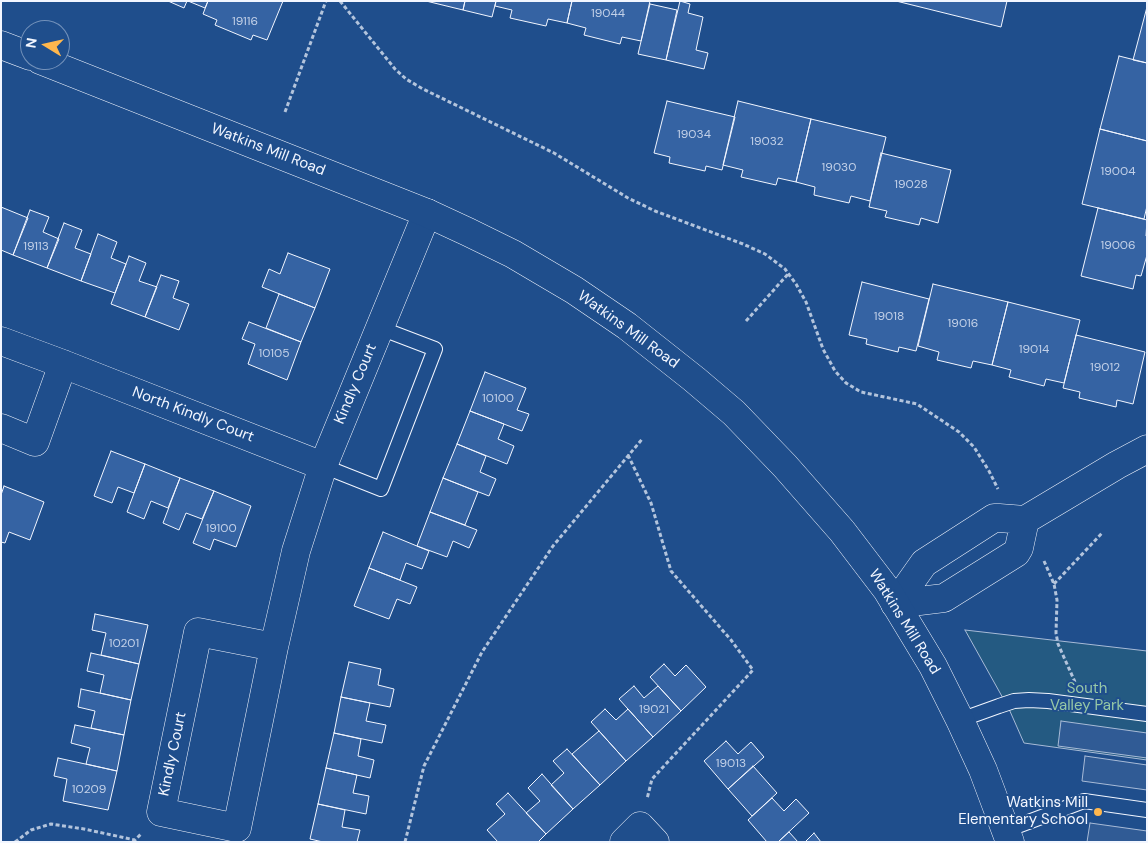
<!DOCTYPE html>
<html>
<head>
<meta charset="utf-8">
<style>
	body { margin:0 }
	#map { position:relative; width:1148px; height:843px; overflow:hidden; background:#1f4e8c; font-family:"DM Sans",sans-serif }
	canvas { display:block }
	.frame { position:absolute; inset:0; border:2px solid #f2f6ff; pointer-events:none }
	.north { position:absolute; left:20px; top:20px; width:50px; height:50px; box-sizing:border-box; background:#1f4e8c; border:1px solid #7391ba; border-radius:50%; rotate:279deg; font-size:14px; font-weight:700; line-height:20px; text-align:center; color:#f2f6ff }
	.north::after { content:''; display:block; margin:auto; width:18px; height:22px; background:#ffb74d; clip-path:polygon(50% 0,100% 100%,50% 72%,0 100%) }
</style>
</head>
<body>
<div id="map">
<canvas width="1148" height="843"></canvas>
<div class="frame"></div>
<div class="north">N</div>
</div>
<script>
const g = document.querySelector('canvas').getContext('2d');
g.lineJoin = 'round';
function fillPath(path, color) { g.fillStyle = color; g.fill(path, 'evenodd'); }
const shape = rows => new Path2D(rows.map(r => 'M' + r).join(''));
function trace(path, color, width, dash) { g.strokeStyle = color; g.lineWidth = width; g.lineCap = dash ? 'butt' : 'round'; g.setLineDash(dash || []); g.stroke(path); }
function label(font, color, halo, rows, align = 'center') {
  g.font = font + ' "DM Sans",sans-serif'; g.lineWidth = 4; g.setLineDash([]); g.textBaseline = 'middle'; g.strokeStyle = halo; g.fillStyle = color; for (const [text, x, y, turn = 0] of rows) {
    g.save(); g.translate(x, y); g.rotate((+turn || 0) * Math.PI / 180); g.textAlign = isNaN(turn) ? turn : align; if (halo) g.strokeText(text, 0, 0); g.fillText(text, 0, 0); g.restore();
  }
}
const green = shape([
	[965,630,1147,651,1147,760,1024,743,1009,709,965,630]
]);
const parking = shape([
	[1061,721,1147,733,1147,758,1058,746,1061,721],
	[1085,756,1147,765,1147,790,1082,781,1085,756],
	[1090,823,1147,831,1147,842,1087,842,1090,823]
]);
const building = shape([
	[168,1,187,1,184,8,168,1],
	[188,1,208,1,205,8,188,1],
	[208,1,283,1,267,40,253,35,251,40,215,25,217,20,203,14,208,1],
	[426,1,465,1,463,10,426,1],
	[465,1,496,1,492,17,463,10,465,1],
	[496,1,572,1,567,23,548,19,546,26,510,18,512,10,495,6,496,1],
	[572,1,650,1,641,41,622,37,620,44,584,35,586,28,567,23,572,1],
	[680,1,690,4,688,13,703,17,696,50,708,53,704,69,666,60,680,1],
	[896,1,1007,1,1001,27,896,1],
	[650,4,677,10,666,60,638,54,650,4],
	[1147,7,1147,63,1133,60,1147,7],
	[1119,56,1147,63,1147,141,1100,129,1119,56],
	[667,101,735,117,722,170,706,166,705,171,669,163,670,157,654,153,667,101],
	[738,101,811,119,796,182,778,178,776,185,741,177,743,170,723,165,738,101],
	[811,119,886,137,870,201,851,196,849,203,814,195,815,187,796,182,811,119],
	[1100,129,1147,141,1147,206,1144,219,1082,204,1100,129],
	[881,153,951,170,938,223,921,218,919,225,885,217,887,211,869,207,881,153],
	[1,207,28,218,13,255,1,250,1,207],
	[1098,208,1147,220,1146,236,1147,236,1147,255,1141,276,1136,275,1133,289,1081,276,1098,208],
	[30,210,49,217,43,232,59,239,47,268,13,255,30,210],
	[64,223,82,230,75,248,91,254,81,281,47,268,64,223],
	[98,234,117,242,111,258,126,264,115,293,81,281,98,234],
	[288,253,330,269,315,308,262,287,269,269,280,274,288,253],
	[129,256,146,263,139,281,157,287,145,317,111,304,129,256],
	[161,275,179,281,173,298,189,304,179,330,145,317,161,275],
	[862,282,929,299,916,351,899,347,898,352,866,344,867,339,849,335,862,282],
	[933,284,1008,302,992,365,973,361,971,368,937,360,939,352,918,346,933,284],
	[279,294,315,308,301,342,266,328,279,294],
	[1008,302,1080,320,1064,383,1046,379,1044,386,1009,377,1011,370,992,365,1008,302],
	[249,322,301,342,287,380,248,364,255,344,242,339,249,322],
	[1076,335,1145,352,1133,404,1117,400,1116,407,1079,398,1080,392,1063,388,1076,335],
	[485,372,526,388,517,410,529,414,522,431,470,411,485,372],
	[470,411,504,424,498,439,514,446,507,464,457,444,470,411],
	[457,444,486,456,480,472,496,479,489,496,443,478,457,444],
	[111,451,145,464,134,493,118,487,112,503,94,496,111,451],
	[145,464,180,478,168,508,151,501,144,519,127,512,145,464],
	[180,478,214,491,202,519,186,513,179,530,163,523,180,478],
	[443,478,478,492,465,525,430,512,443,478],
	[4,486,44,502,30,540,9,532,5,543,1,542,1,495,4,486],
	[214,491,251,506,236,547,214,539,210,550,193,543,214,491],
	[430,512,477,530,469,548,453,541,447,557,417,546,430,512],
	[383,532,429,551,422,569,406,563,400,580,369,568,383,532],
	[369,568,417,587,410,604,397,599,389,619,354,606,369,568],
	[95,614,148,625,139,664,101,655,106,633,92,630,95,614],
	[91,653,139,664,131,700,100,693,104,675,87,671,91,653],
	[349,662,381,669,378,685,394,689,390,707,341,697,349,662],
	[664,664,675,676,686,665,706,687,681,711,650,677,664,664],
	[634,686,644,698,658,686,681,711,653,737,619,699,634,686],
	[81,689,131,700,124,735,91,728,95,711,78,707,81,689],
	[341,697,370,703,366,721,386,725,382,743,334,733,341,697],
	[605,709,616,720,628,709,653,737,626,761,591,722,605,709],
	[75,725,124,735,117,771,86,764,90,748,71,743,75,725],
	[599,731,626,761,600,785,572,754,599,731],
	[334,733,361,739,358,756,374,760,370,778,326,768,334,733],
	[726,741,738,754,751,742,764,757,728,789,704,761,726,741],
	[567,749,600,785,573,809,551,785,564,773,553,761,567,749],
	[58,758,117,771,108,810,63,801,67,779,54,776,58,758],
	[753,766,777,793,752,816,728,789,753,766],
	[326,768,357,775,353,793,369,796,366,814,318,804,326,768],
	[542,774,573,809,546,834,526,813,540,801,528,788,542,774],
	[508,793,546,834,538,842,498,842,487,830,505,814,496,804,508,793],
	[772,798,784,811,796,799,809,813,778,842,767,842,748,820,772,798],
	[318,804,345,810,342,827,360,830,357,842,323,842,310,839,318,804],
	[789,832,798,842,778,842,789,832],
	[814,833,821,842,805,842,814,833]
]);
const path = shape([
	[340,1,395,69,406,79,423,89,554,153,628,198,655,211,743,244,765,254,785,269,796,284,806,302,823,349,835,371,846,383,861,392,917,404,959,432,974,447,989,471,998,489],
	[285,112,326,1],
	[746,321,788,274],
	[628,455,651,503,671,571,731,640,753,670,652,779,647,799],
	[1044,561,1054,584,1057,600,1056,633,1058,644,1075,682],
	[1054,584,1103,532],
	[15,842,31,830,51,824,84,829,135,840,141,834],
	[405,842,424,766,482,652,553,546,643,438]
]);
const lane = shape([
	[323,466,381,489,435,349,380,328],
	[960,720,999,706,1014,701,1029,700,1048,701,1147,714],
	[1007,830,1084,801,1147,810]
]);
const street = shape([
	[1,341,63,364,323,466],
	[1,428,35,442,63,364],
	[895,604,924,563,994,518,999,518,1025,520,1117,465,1147,449],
	[895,604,944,598,1016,553,1019,548,1025,520],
	[274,647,198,632,161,812,237,828,274,647,296,551,323,466,427,213],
	[624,842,640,826,655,842]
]);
const secondary = shape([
	[1,45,30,56],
	[40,60,427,213,468,232,513,254,574,290,627,326,694,379,734,413,785,466,842,531,887,590,933,666,960,720,983,770,1010,842]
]);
const markers = [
	[1098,812,5,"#ffb74d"]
];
const numberNames = [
	["19044",608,14],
	["19116",245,22],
	["19034",694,135],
	["19032",767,142],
	["19030",839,168],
	["19004",1118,172],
	["19028",911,185],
	["19006",1118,246],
	["19113",36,247],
	["19018",889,317],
	["19016",963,324],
	["19014",1034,350],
	["10105",274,354],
	["19012",1105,368],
	["10100",498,399],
	["19100",221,529],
	["10201",124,644],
	["19021",654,710],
	["19013",731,764],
	["10209",89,790]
];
const streetNames = [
	["Watkins Mill Road",268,150,21],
	["Watkins Mill Road",628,330,36],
	["Kindly Court",356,384,-67],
	["North Kindly Court",193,415,21],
	["Watkins Mill Road",904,622,58],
	["Kindly Court",173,754,-78]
];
const parkNames = [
	["South",1087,689],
	["Valley Park",1087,706]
];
const poiNames = [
	["Watkins Mill",1088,803],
	["Elementary School",1088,820]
];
fillPath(green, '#245a82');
trace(green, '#a8bbd7', 1);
fillPath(parking, '#305b95');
trace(parking, '#a8bbd7', 1);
fillPath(building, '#3563a3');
trace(building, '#f2f6ff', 1);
trace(lane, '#f2f6ff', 16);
trace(street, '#f2f6ff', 29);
trace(secondary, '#f2f6ff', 29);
trace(path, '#b3c4dc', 3, [4, 2.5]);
trace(lane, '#1f4e8c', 14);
trace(street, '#1f4e8c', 28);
trace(secondary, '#1f4e8c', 28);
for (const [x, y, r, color] of markers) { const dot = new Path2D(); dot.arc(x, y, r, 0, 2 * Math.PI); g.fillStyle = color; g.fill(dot); trace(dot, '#1f4e8c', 2); }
label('12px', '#c3d1e8', null, numberNames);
label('15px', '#f2f6ff', '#1f4e8c', streetNames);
label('15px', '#97c8a6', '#1f4e8c', parkNames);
label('15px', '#f2f6ff', '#1f4e8c', poiNames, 'right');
</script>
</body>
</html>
